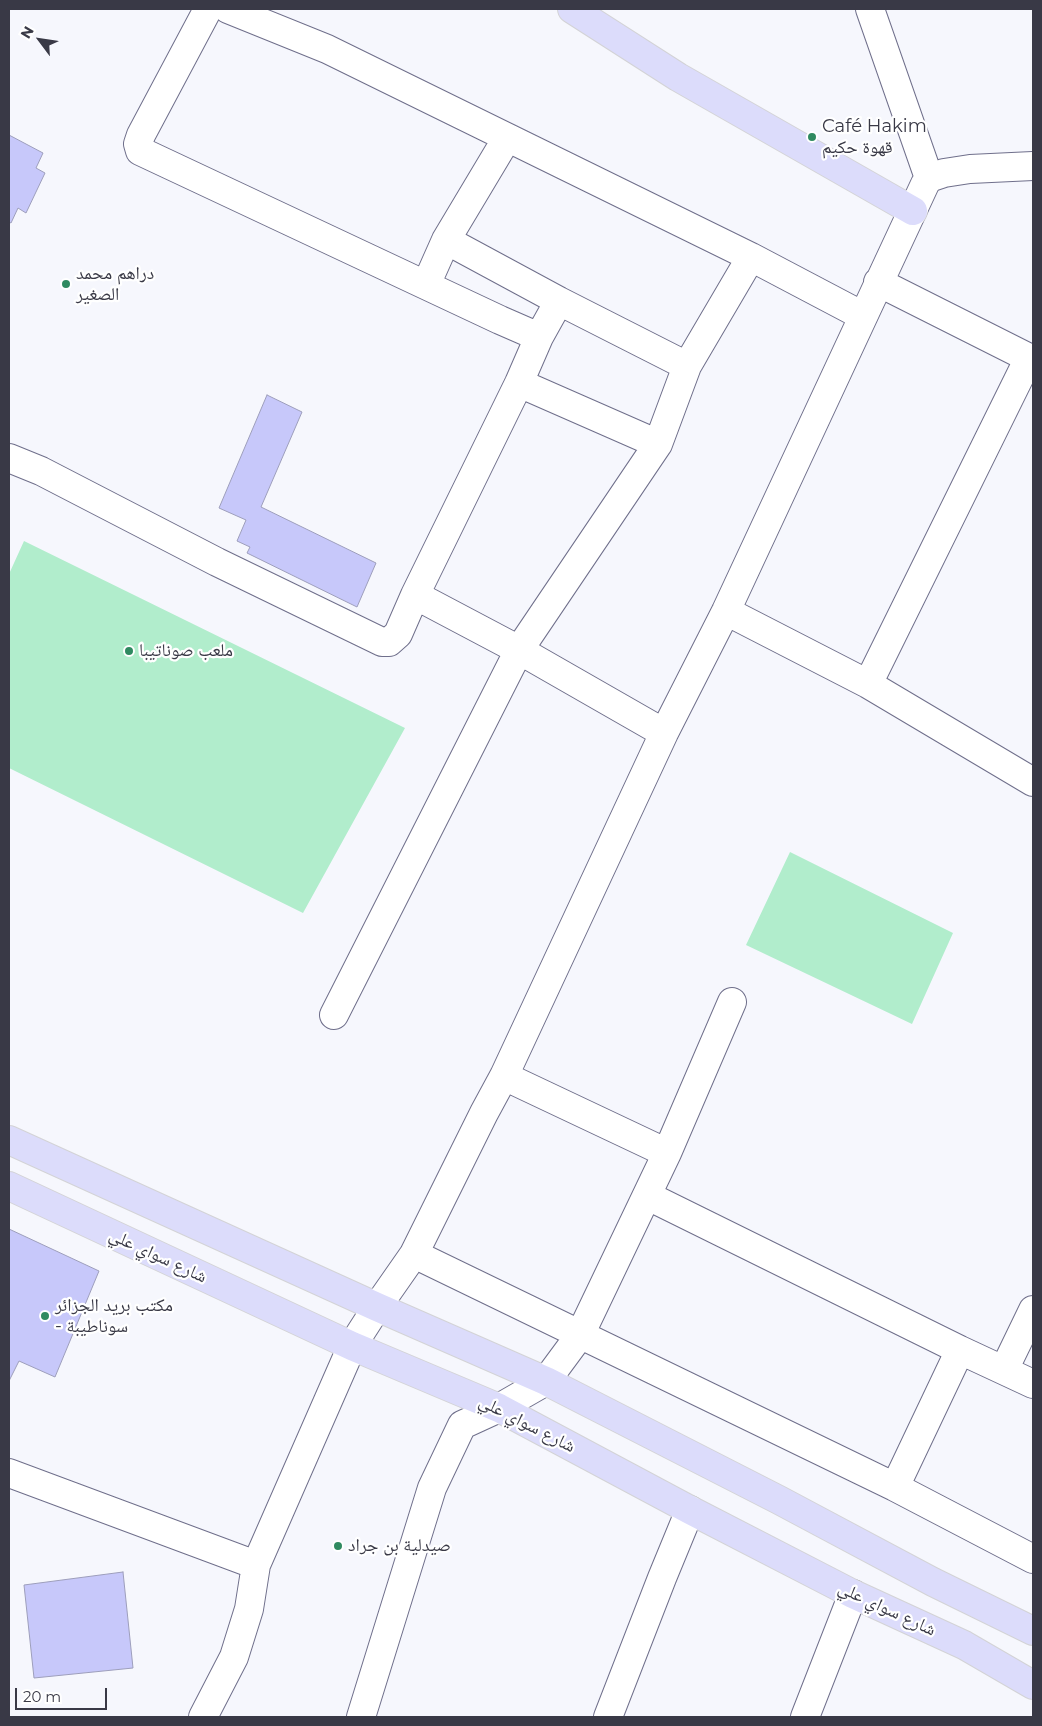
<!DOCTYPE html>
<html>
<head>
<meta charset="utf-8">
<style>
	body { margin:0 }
	#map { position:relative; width:1042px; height:1726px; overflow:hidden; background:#f6f7fd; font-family:Montserrat,sans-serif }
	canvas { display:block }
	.frame { position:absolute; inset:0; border:10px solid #393946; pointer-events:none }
	.north { position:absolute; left:15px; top:15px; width:50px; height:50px; -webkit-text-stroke:4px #fff; paint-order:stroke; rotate:301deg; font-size:14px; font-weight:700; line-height:20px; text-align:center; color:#393946 }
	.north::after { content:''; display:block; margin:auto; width:18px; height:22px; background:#393946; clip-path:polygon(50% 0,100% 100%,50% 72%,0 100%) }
	.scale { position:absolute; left:15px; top:1688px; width:92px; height:22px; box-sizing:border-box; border:2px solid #393946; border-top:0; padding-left:6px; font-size:15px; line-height:18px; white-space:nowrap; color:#393946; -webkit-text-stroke:4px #fff; paint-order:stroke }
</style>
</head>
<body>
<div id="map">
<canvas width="1042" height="1726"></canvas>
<div class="frame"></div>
<div class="north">N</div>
<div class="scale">20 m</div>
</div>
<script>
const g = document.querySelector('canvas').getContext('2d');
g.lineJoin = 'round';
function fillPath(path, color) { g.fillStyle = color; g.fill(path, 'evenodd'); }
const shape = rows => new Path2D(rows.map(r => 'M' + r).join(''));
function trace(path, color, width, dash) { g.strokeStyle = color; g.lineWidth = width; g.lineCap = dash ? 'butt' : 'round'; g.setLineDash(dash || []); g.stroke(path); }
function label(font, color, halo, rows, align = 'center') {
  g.font = font + ' Montserrat,"Noto Naskh Arabic",sans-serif'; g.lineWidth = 4.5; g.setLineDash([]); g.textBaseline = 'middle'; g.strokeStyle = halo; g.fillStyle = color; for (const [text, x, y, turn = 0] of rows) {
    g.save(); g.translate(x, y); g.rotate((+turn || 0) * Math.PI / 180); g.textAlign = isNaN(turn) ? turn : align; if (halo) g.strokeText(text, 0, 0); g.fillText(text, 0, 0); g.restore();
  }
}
const green = shape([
	[24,541,405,728,303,913,9,768,9,574],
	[790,852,953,933,912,1024,746,945]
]);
const building = shape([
	[9,135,43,153,36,168,45,173,26,213,18,208,11,223,9,222,9,135],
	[267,395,302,412,261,507,376,563,357,607,247,553,250,547,237,541,246,520,219,508,267,395],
	[9,1229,99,1271,55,1377,19,1361,9,1381,9,1229],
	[123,1572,133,1668,34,1678,24,1585,123,1572]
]);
const minor = shape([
	[208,9,141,135,138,144,140,151,500,320,539,337],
	[228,9,327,49,751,257,687,366,658,444,519,650,334,1015],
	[870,9,929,178],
	[446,240,559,301,687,366],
	[751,257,863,316],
	[878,282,1033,360],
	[426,285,446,240,507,138],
	[559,301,539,337,519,383,415,595,519,650,664,733],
	[519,383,658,444],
	[9,458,41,471,217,562,382,642,389,642,398,634,415,595],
	[726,611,868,684,1033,782],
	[868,684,1029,358],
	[504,1076,667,1153],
	[648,1196,960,1350,1033,1384],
	[414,1254,895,1487,1033,1559],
	[1004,1370,1033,1310],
	[9,1473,256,1565],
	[895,1487,960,1350],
	[203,1717,234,1657,249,1609,256,1565,352,1346,377,1307,414,1254,484,1113,504,1076,664,733,726,611,925,184,929,178,944,173,970,169,1033,166],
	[361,1717,432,1488,462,1425,499,1408,546,1381,580,1335,667,1153,732,1002],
	[608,1717,662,1578,690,1510],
	[805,1717,853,1594]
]);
const major = shape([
	[572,9,678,77,913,211],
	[9,1140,377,1307,546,1381,779,1500,933,1582,1033,1631],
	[9,1186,352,1346,499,1408,690,1510,853,1594,964,1645,1033,1685]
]);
const markers = [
	[812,137,5,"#2f8a60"],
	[66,284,5,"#2f8a60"],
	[129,651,5,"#2f8a60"],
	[45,1316,5,"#2f8a60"],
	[338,1546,5,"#2f8a60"]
];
const poiNames = [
	["Café Hakim",822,127],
	["قهوة حكيم",822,148],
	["دراهم محمد",76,274],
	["الصغير",76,295],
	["ملعب صوناتيبا",139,651],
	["مكتب بريد الجزائر",55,1306],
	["- سوناطيبة",55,1327],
	["صيدلية بن جراد",348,1546]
];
const streetNames = [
	["شارع سواي علي",158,1256,25],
	["شارع سواي علي",527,1424,27],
	["شارع سواي علي",887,1609,25]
];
fillPath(green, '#b1edcc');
fillPath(building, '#c7c8fa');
trace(building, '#9d9ebb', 1);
trace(minor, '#6f6f8b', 30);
trace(major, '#d3d3d6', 30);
trace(minor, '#fff', 28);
trace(major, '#dcdcfb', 28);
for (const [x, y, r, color] of markers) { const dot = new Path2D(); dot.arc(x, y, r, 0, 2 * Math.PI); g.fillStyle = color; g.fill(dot); trace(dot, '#fff', 2); }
label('18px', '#393946', '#fff', poiNames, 'left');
label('18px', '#393946', '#fff', streetNames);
</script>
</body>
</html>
